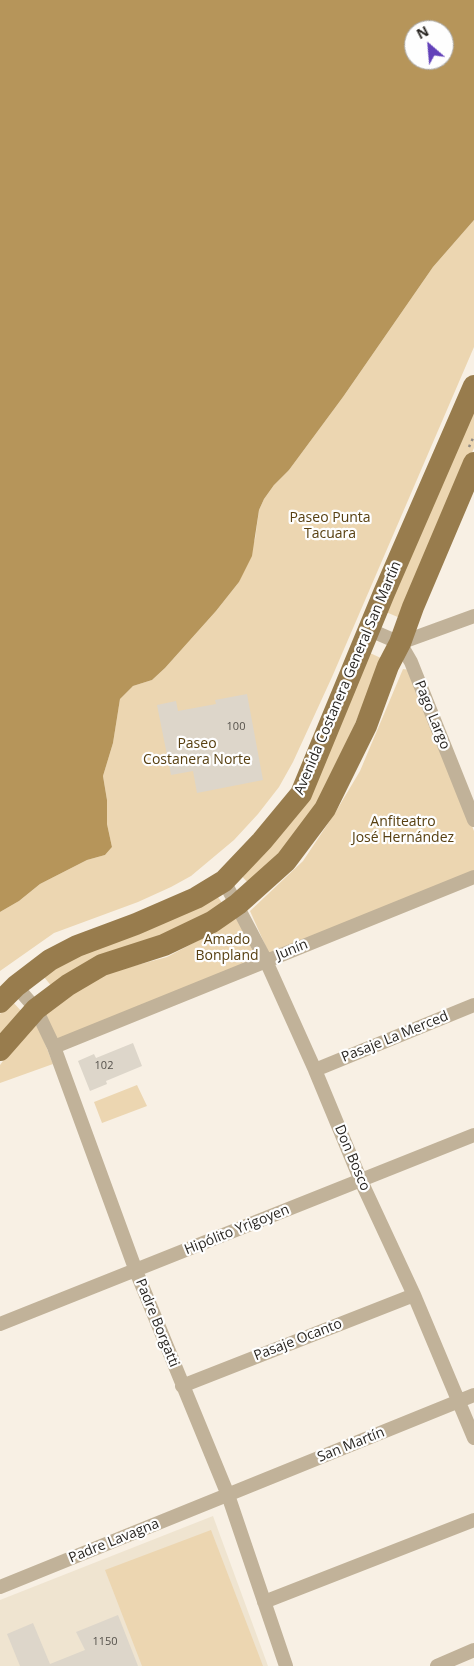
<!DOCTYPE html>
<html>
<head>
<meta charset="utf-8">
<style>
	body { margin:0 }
	#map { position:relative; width:474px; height:1666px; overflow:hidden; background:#f8f0e4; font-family:"Open Sans",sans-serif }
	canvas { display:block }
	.north { position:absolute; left:404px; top:20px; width:50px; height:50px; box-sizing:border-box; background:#fefefe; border:1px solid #a8a7a6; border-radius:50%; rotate:333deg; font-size:14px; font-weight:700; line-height:20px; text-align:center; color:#282521 }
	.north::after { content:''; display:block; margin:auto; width:18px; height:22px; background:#6241b9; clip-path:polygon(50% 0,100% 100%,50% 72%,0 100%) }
</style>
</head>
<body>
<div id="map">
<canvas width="474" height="1666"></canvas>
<div class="north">N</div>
</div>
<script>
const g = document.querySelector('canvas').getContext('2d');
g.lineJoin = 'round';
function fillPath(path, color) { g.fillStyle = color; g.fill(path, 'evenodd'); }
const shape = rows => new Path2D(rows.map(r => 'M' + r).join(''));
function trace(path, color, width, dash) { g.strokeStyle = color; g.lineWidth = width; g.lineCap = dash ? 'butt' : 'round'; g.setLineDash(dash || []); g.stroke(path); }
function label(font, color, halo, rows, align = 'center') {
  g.font = font + ' "Open Sans",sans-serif'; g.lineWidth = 4.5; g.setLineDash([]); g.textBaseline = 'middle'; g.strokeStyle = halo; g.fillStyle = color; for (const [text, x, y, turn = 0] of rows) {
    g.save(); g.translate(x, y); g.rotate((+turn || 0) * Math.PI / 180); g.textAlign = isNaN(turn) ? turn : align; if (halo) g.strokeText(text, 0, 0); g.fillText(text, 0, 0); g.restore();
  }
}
const built = shape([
	[213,1516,268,1666,0,1666,0,1600]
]);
const green = shape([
	[474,220,474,347,332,677,293,762,279,787,258,814,234,840,191,876,171,887,138,902,54,933,0,971,0,912,19,901,40,884,87,860,105,855,112,847,107,824,107,800,103,776,113,743,120,699,133,686,152,680,165,668,216,611,239,582,255,539,259,510,264,499,274,485,289,470,343,397,433,267],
	[474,410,474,448,400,618,386,612],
	[370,653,383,659,331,779,308,817,282,850,248,883,239,873,271,840],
	[403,669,410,670,474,831,474,872,270,956,250,911,303,861,335,813,360,771],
	[214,891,222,903,204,919,53,988,44,977,67,960],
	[236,916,257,960,55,1041,42,1010,111,972,167,957,199,940],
	[12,1001,23,1013,0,1040,0,1014],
	[32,1026,38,1026,53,1064,0,1083,0,1065,20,1038],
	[137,1085,147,1106,102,1123,94,1102],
	[211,1530,263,1666,142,1666,105,1570]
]);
const water = shape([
	[0,0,474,0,474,220,433,267,343,397,289,470,274,485,264,499,259,510,252,556,239,582,216,611,165,668,152,680,133,686,120,699,113,743,103,776,107,800,107,824,112,847,105,855,87,860,40,884,19,901,0,912],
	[414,30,444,30,444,60,414,60]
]);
const building = shape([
	[247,694,263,780,197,793,193,771,171,775,157,705,176,701,178,711,216,704,215,700],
	[133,1043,142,1066,106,1081,107,1084,90,1091,78,1061,94,1054,96,1058],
	[118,1615,138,1666,20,1666,7,1634,33,1623,50,1664,85,1650,76,1632]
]);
const path = shape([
	[469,447,474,436]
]);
const minor = shape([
	[370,630,400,643,411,662,474,820],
	[400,643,474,616],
	[224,881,266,961,315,1070,361,1181,414,1295,474,1438],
	[16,986,36,1009,54,1047,136,1271,228,1495,286,1666],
	[54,1047,474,877],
	[315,1070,474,1005],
	[0,1324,474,1135],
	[182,1386,414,1295],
	[0,1587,474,1395],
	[264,1602,474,1520],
	[437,1666,474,1650]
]);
const primary = shape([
	[0,1002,16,986,50,960,77,946,136,924,196,898,224,881,262,841,301,794,384,593,474,386],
	[0,1050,36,1009,68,985,102,965,164,945,212,922,238,904,286,861,325,809,366,726,388,666,400,643,413,607,474,463]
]);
const numberNames = [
	["100",236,727],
	["102",104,1066],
	["1150",105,1642]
];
const parkNames = [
	["Paseo Punta",330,518],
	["Tacuara",330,534],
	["Paseo",197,744],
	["Costanera Norte",197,760],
	["Anfiteatro",403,822],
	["José Hernández",403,838],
	["Amado",227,940],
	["Bonpland",227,956]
];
const streetNames = [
	["Avenida Costanera General San Martín",348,678,-67],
	["Pago Largo",432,715,68],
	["Junín",292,950,-22],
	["Pasaje La Merced",395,1037,-22],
	["Don Bosco",352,1158,67],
	["Hipólito Yrigoyen",237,1230,-22],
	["Padre Borgatti",157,1323,68],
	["Pasaje Ocanto",298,1340,-21],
	["San Martín",351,1445,-22],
	["Padre Lavagna",114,1541,-22]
];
fillPath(built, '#efe4d0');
fillPath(green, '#ecd6b1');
fillPath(water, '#b6955a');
fillPath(building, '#ddd6ca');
trace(path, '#918b83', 2.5, [2.5, 4]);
trace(minor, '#c1b299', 14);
trace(primary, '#987c4d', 22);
label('11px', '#55514b', null, numberNames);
label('14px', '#584011', '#fefefe', parkNames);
label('14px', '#282521', '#fefefe', streetNames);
</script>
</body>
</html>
